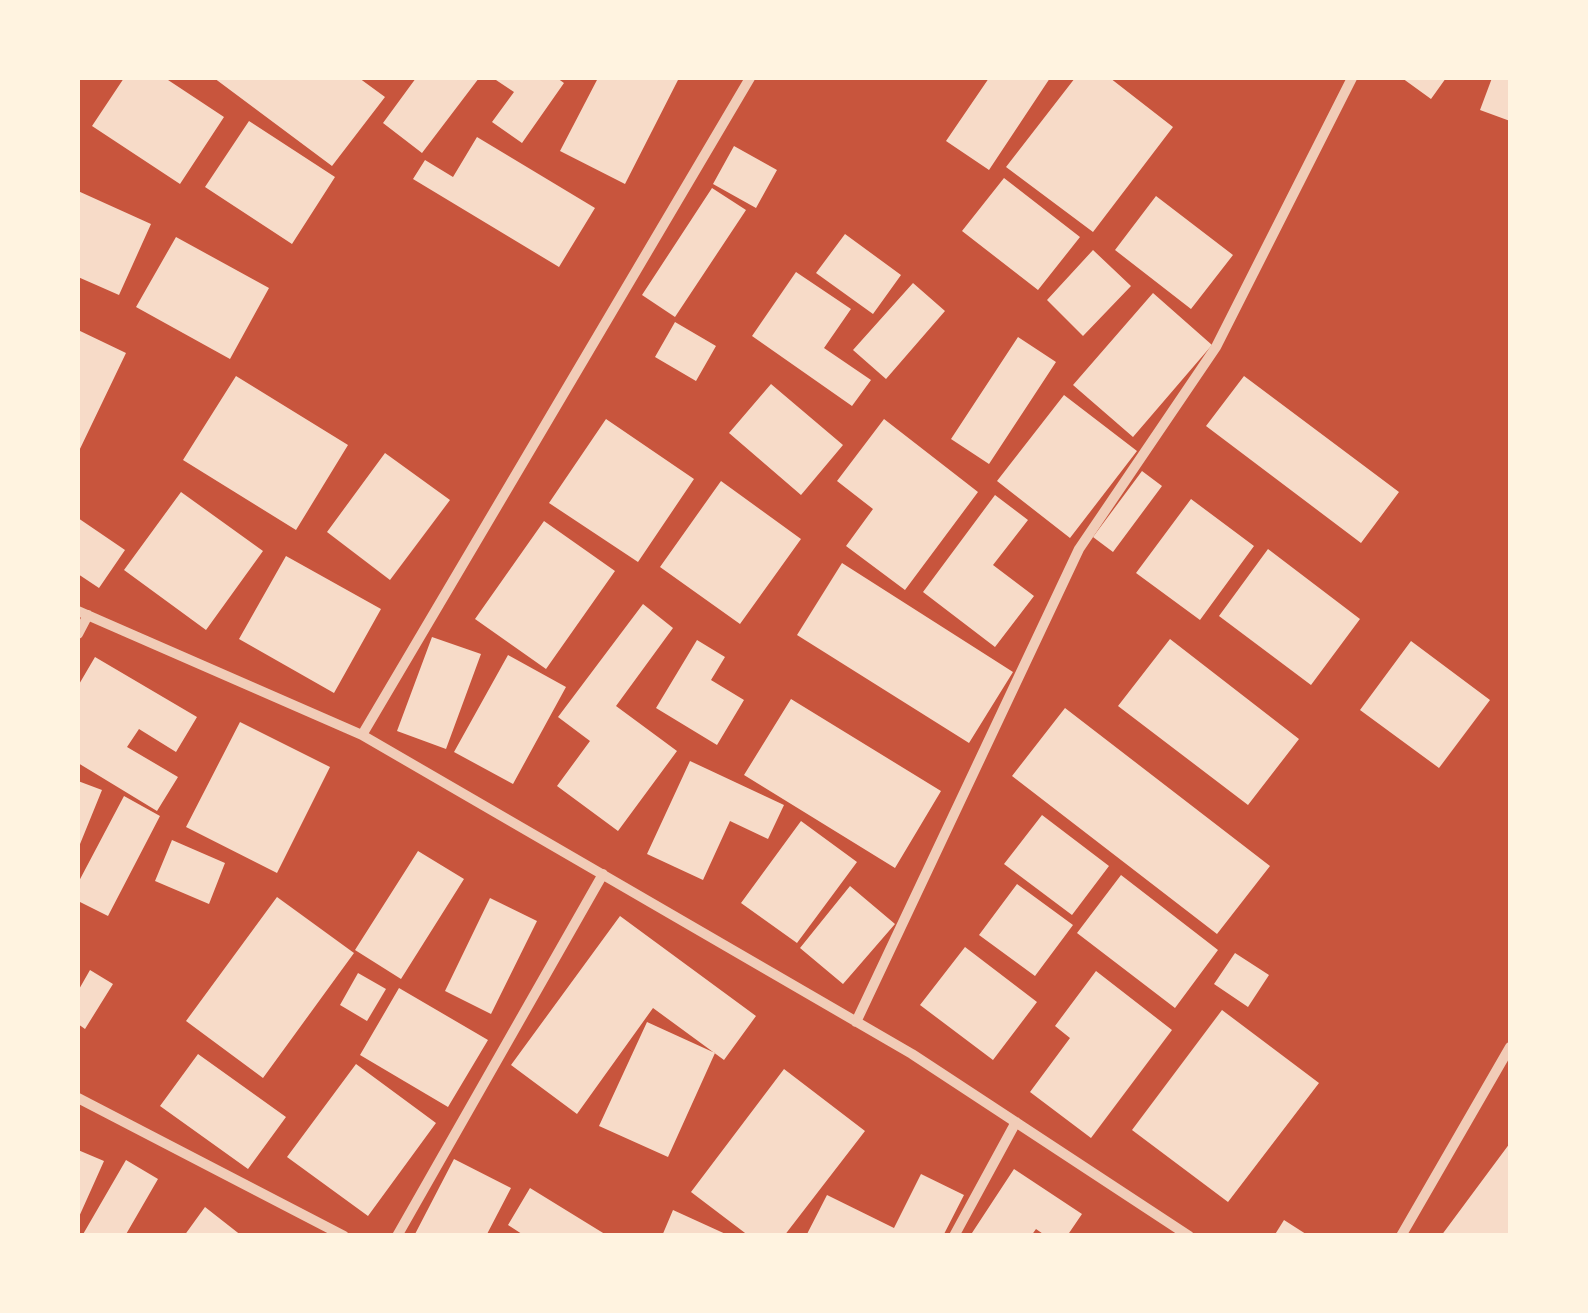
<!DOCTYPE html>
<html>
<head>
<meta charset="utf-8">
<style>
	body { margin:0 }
	#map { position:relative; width:1588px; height:1313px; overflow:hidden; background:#c8553d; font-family:"DM Sans",sans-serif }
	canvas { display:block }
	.frame { position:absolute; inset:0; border:80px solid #fff3e0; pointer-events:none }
</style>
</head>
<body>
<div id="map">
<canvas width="1588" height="1313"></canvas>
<div class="frame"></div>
</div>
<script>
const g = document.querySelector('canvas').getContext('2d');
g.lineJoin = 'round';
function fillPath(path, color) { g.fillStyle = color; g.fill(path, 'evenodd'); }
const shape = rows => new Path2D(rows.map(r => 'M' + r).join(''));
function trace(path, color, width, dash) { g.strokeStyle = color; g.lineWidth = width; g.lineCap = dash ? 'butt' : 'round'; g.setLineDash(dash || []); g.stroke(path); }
const building = shape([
	[124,78,165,78,224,117,180,184,92,126],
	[214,78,359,78,385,97,332,166],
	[416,78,479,78,422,153,383,123],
	[493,78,557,78,564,83,522,143,492,122,514,92],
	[598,78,679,78,625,184,560,151],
	[989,78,1050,78,989,170,946,141],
	[1075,78,1110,78,1173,127,1093,232,1006,167],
	[1402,78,1446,78,1431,99],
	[1492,78,1510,78,1510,121,1480,110],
	[249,121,335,177,292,244,205,187],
	[477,137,595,208,559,267,413,179,425,160,453,177],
	[734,146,777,170,756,208,713,184],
	[1004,178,1080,237,1038,290,962,231],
	[712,188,746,210,675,317,642,295],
	[78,191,151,224,119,295,78,277],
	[1156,196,1233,255,1191,309,1115,250],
	[845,234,901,275,873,314,816,273],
	[176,237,269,288,230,359,136,307],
	[1093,250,1131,286,1083,336,1047,300],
	[796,272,851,309,824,348,871,380,852,406,752,336],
	[913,283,945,311,886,379,853,350],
	[1153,293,1212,345,1133,437,1073,385],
	[675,322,716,346,696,381,655,357],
	[78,330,126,353,78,453],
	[1018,337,1056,362,989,464,951,439],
	[236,376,348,445,296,530,183,460],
	[1244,376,1399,492,1361,543,1206,426],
	[771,384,843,445,801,495,729,433],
	[1064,395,1137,451,1070,538,997,481],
	[606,419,694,479,638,562,549,503],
	[884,419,978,492,905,590,846,546,873,509,837,481],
	[385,453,450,500,390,580,327,532],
	[1142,471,1162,486,1113,552,1093,537],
	[721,481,801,539,740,624,660,567],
	[181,492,263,551,206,630,124,570],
	[995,495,1028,520,993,565,1034,596,995,647,923,592],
	[1191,499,1254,546,1200,620,1136,573],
	[78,518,125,550,99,588,78,574],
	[544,521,615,571,546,669,475,619],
	[1268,549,1360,619,1311,685,1219,616],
	[286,556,381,609,334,693,239,639],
	[842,563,1013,672,969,743,797,635],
	[643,604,673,628,616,706,677,751,618,831,557,786,590,741,558,717],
	[432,637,481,654,446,749,397,731],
	[1170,639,1299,739,1248,805,1118,706],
	[697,640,725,657,711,680,744,700,717,745,656,708],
	[1411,641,1490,700,1439,768,1360,710],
	[508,655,566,687,513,784,454,752],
	[95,657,197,717,176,752,139,729,127,747,178,777,157,811,78,763,78,686],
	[791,699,941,791,895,868,744,775],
	[1065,708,1270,866,1217,934,1012,776],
	[240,722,330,767,277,873,186,827],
	[690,761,784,805,768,839,730,821,703,880,647,854],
	[78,781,102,790,78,849],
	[124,796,160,816,108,916,78,901,78,883],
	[1042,815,1109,866,1072,915,1004,864],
	[801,821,857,862,797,943,741,903],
	[172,840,225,863,209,904,155,881],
	[418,851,464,879,401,979,355,950],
	[1121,875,1218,950,1175,1008,1077,933],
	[1017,884,1073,925,1035,976,979,935],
	[850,886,895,924,843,984,800,948],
	[277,897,354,953,263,1078,186,1021],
	[490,898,537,921,491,1014,445,991],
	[620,916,756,1016,724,1060,653,1008,577,1114,511,1065],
	[965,947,1037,1002,993,1060,920,1005],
	[1235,953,1269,975,1248,1007,1214,984],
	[90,970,113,984,85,1029,78,1024,78,991],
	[1096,971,1172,1030,1091,1138,1030,1092,1070,1038,1055,1026],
	[358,973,386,989,367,1021,340,1005],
	[399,988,488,1040,448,1107,360,1055],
	[1222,1010,1319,1083,1228,1202,1132,1130],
	[647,1022,715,1053,668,1157,599,1126],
	[198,1054,286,1117,248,1169,160,1106],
	[356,1064,436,1123,368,1216,287,1157],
	[784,1069,865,1131,784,1236,749,1236,691,1192],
	[1510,1143,1510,1236,1441,1236],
	[78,1150,104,1161,78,1219],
	[454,1159,511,1188,486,1236,414,1236],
	[126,1160,158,1179,125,1236,82,1236],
	[1014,1169,1082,1214,1067,1236,1046,1236,1036,1229,1031,1236,970,1236],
	[921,1174,964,1195,943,1236,806,1236,827,1195,894,1228],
	[530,1188,608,1236,525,1236,508,1225],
	[205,1207,242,1236,184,1236],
	[673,1210,730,1236,662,1236],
	[1284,1220,1309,1236,1274,1236]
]);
const minor = shape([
	[78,611,362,735,912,1054,1189,1236],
	[78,634,88,615],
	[362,735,750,78],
	[856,1022,1079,549,1216,347,1352,78],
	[78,1098,344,1236],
	[397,1236,603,874],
	[954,1236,1016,1122],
	[1401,1236,1510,1047]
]);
fillPath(building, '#f7dbc8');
trace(minor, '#f1ccb7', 10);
</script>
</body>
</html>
